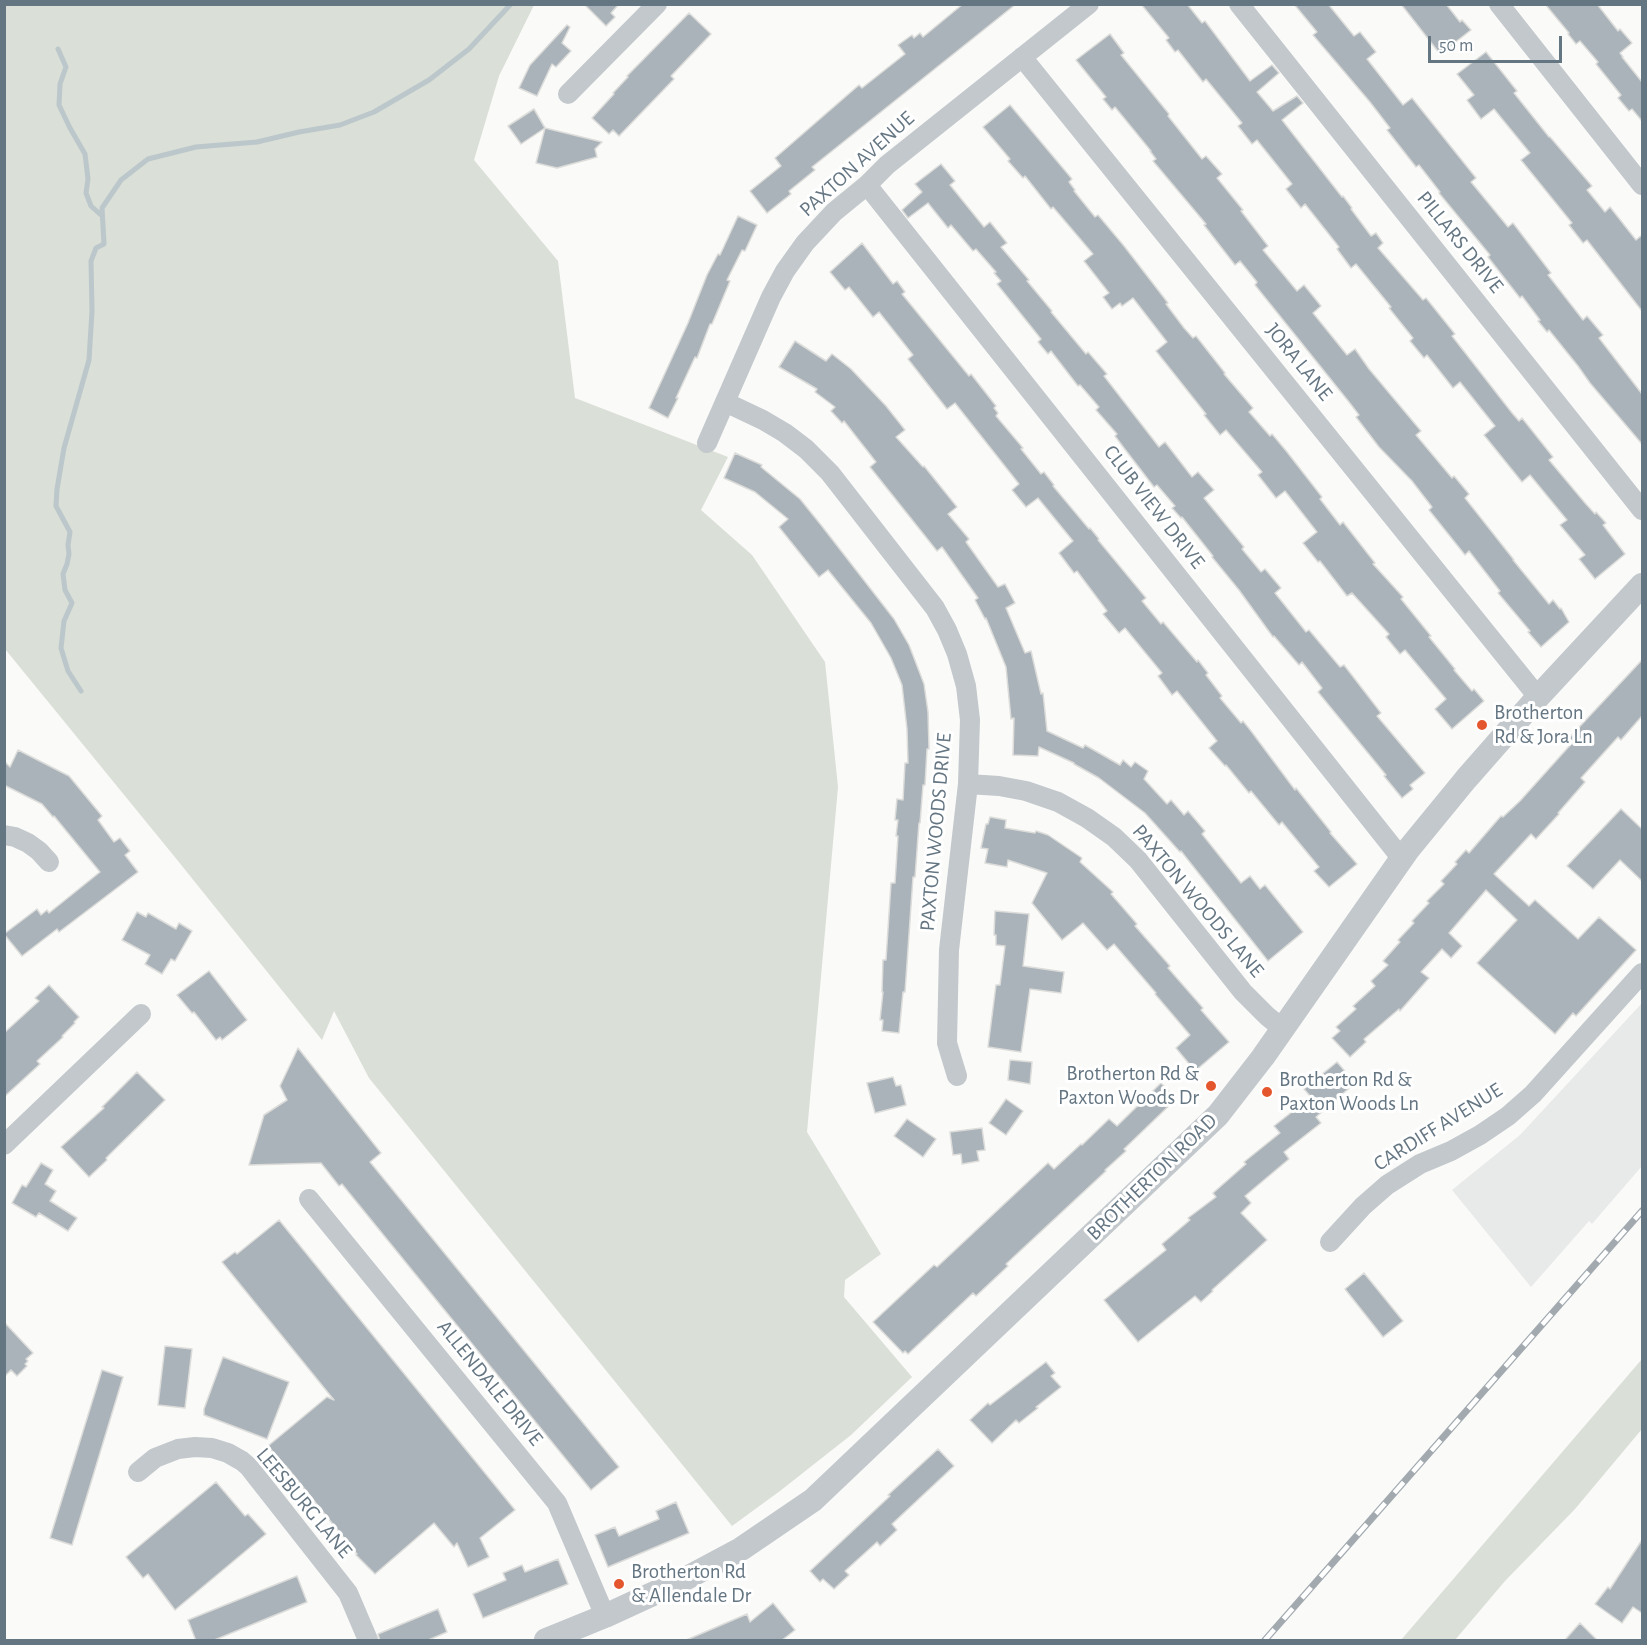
<!DOCTYPE html>
<html>
<head>
<meta charset="utf-8">
<style>
	body { margin:0 }
	#map { position:relative; width:1647px; height:1645px; overflow:hidden; background:#fafaf8; font-family:"Alegreya Sans",sans-serif }
	canvas { display:block }
	.frame { position:absolute; inset:0; border:6px solid #657683; pointer-events:none }
	.scale { position:absolute; left:1428px; top:36px; width:134px; height:27px; box-sizing:border-box; border:3px solid #657683; border-top:0; padding-left:8px; font-size:18px; line-height:21px; white-space:nowrap; color:#657683; -webkit-text-stroke:4px #fff; paint-order:stroke }
</style>
</head>
<body>
<div id="map">
<canvas width="1647" height="1645"></canvas>
<div class="frame"></div>
<div class="scale">50 m</div>
</div>
<script>
const g = document.querySelector('canvas').getContext('2d');
g.lineJoin = 'round';
function fillPath(path, color) { g.fillStyle = color; g.fill(path, 'evenodd'); }
const shape = rows => new Path2D(rows.map(r => 'M' + r).join(''));
function trace(path, color, width, dash) { g.strokeStyle = color; g.lineWidth = width; g.lineCap = dash ? 'butt' : 'round'; g.setLineDash(dash || []); g.stroke(path); }
function label(font, color, halo, rows, align = 'center') {
  g.font = font + ' "Alegreya Sans",sans-serif'; g.lineWidth = 6; g.setLineDash([]); g.textBaseline = 'middle'; g.strokeStyle = halo; g.fillStyle = color; for (const [text, x, y, turn = 0] of rows) {
    g.save(); g.translate(x, y); g.rotate((+turn || 0) * Math.PI / 180); g.textAlign = isNaN(turn) ? turn : align; if (halo) g.strokeText(text, 0, 0); g.fillText(text, 0, 0); g.restore();
  }
}
const built = shape([
	[1642,1003,1642,1166,1592,1224,1589,1221,1531,1287,1452,1190,1520,1135]
]);
const green = shape([
	[4,5,534,5,499,76,474,160,558,261,575,398,728,457,701,510,752,555,825,662,838,787,807,1132,881,1254,845,1280,844,1297,912,1377,851,1435,780,1491,732,1526,369,1078,334,1011,322,1040,174,856,5,649],
	[1642,1359,1642,1429,1575,1509,1505,1581,1455,1640,1401,1640]
]);
const stream = shape([
	[58,49,66,67,60,84,59,105,70,128,85,154,88,179,86,193,91,206,101,215],
	[81,691,68,671,61,648,64,621,72,603,65,590,63,574,67,564,69,554,68,545,70,532,56,506,57,489,64,448,89,360,92,311,91,261,96,248,104,244,102,208,121,180,148,159,196,147,257,142,299,132,340,125,374,112,429,80,469,49,511,4]
]);
const building = shape([
	[584,4,619,4,611,13,615,17,606,26,584,4],
	[963,4,1016,4,812,167,815,170,789,191,791,194,767,213,750,191,781,166,775,158,859,85,862,88,905,54,898,45,912,35,914,38,920,33,923,37,963,4],
	[1141,4,1187,4,1202,23,1205,21,1250,81,1272,65,1279,73,1257,92,1273,111,1297,96,1303,103,1282,120,1342,197,1343,196,1352,208,1351,209,1371,236,1376,233,1383,243,1378,248,1423,300,1426,298,1455,334,1452,336,1512,413,1519,421,1522,418,1553,457,1549,460,1585,503,1595,514,1596,512,1606,523,1603,525,1625,554,1595,579,1579,559,1585,555,1560,525,1567,520,1530,475,1522,482,1484,435,1495,426,1460,382,1453,388,1427,355,1424,358,1410,341,1413,338,1389,308,1391,307,1356,264,1351,268,1337,249,1339,247,1305,204,1301,208,1286,189,1292,184,1257,140,1252,144,1238,126,1242,123,1206,79,1203,82,1178,50,1175,52,1166,40,1169,38,1141,4],
	[1294,4,1328,4,1354,36,1360,32,1376,52,1367,59,1403,105,1412,98,1476,178,1471,182,1508,227,1513,223,1551,273,1548,275,1583,320,1587,316,1603,335,1599,338,1642,394,1642,444,1590,383,1578,366,1549,330,1547,332,1538,321,1540,320,1522,296,1520,298,1488,257,1490,255,1439,193,1440,192,1419,165,1416,167,1387,130,1390,128,1370,102,1313,35,1317,32,1294,4],
	[1401,4,1446,4,1460,22,1462,20,1471,30,1440,54,1401,4],
	[1545,4,1597,4,1618,31,1620,29,1632,43,1620,53,1623,57,1622,57,1642,82,1642,121,1632,109,1629,111,1618,98,1621,95,1596,64,1598,62,1580,41,1576,44,1568,34,1569,33,1545,4],
	[689,13,711,34,671,76,674,79,619,136,613,130,609,134,592,118,614,94,613,93,628,77,627,76,689,13],
	[567,25,570,27,562,43,571,51,556,67,552,64,537,96,519,88,530,65,567,25],
	[1110,34,1124,53,1121,55,1169,114,1168,116,1202,159,1206,156,1222,174,1217,178,1243,210,1241,211,1268,246,1263,250,1297,291,1304,285,1321,306,1313,313,1347,355,1355,349,1369,369,1421,431,1416,435,1452,478,1454,476,1469,494,1465,498,1514,560,1513,560,1549,604,1553,600,1560,609,1561,608,1569,622,1541,647,1528,632,1530,631,1498,593,1500,591,1469,551,1465,555,1429,510,1432,507,1412,481,1379,447,1356,417,1359,415,1349,402,1255,285,1257,282,1240,261,1235,265,1204,225,1206,224,1153,161,1156,159,1150,151,1151,151,1115,107,1112,110,1103,99,1106,97,1076,60,1110,34],
	[1486,52,1517,91,1514,93,1549,137,1550,137,1592,186,1587,190,1605,212,1610,207,1636,240,1642,235,1642,311,1587,240,1583,243,1569,225,1572,223,1521,160,1530,153,1494,109,1481,119,1467,100,1474,95,1457,74,1486,52],
	[1010,105,1072,179,1069,182,1075,190,1074,191,1095,217,1098,215,1124,246,1168,303,1166,304,1184,328,1193,338,1196,336,1225,373,1224,374,1253,408,1249,412,1270,436,1272,434,1287,452,1322,497,1320,499,1340,525,1343,522,1375,563,1373,564,1403,597,1401,599,1431,636,1429,637,1455,669,1454,670,1472,691,1474,689,1484,701,1452,729,1435,709,1446,699,1405,650,1400,654,1386,637,1389,634,1352,593,1347,596,1320,561,1318,562,1303,543,1317,532,1285,491,1276,498,1258,475,1262,472,1226,430,1220,435,1204,415,1206,414,1156,351,1167,342,1133,298,1122,306,1120,303,1112,309,1103,297,1109,293,1084,261,1093,254,1053,207,1051,209,1025,176,1023,178,1008,161,1010,159,983,127,1010,105],
	[534,109,545,128,602,142,595,149,597,157,557,168,536,163,545,128,521,144,508,126,534,109],
	[941,164,955,181,950,185,984,227,990,222,1007,243,1001,247,1029,280,1027,281,1052,311,1051,312,1086,354,1088,352,1107,374,1104,376,1159,447,1165,442,1192,477,1198,472,1214,490,1204,498,1244,547,1242,549,1261,572,1265,569,1281,588,1275,593,1306,632,1309,630,1340,667,1344,665,1381,713,1377,716,1425,773,1410,785,1413,789,1402,798,1384,776,1386,775,1318,692,1322,688,1302,662,1299,665,1274,636,1273,637,1239,590,1212,557,1213,556,1182,517,1181,518,1172,508,1175,506,1157,485,1154,487,1124,448,1115,436,1117,434,1096,410,1099,407,1080,385,1078,386,1051,351,1048,354,1038,342,1041,339,997,284,1001,281,994,273,996,272,976,249,973,251,951,225,948,228,928,203,908,218,902,210,922,192,915,184,941,164],
	[738,216,757,225,745,251,742,250,727,280,730,281,712,324,710,324,697,358,695,357,676,398,678,398,668,418,649,408,688,323,707,275,718,254,720,255,738,216],
	[862,243,893,284,897,281,905,292,902,294,969,376,971,374,996,406,994,408,998,413,996,416,1023,448,1021,449,1041,474,1044,472,1054,485,1053,486,1089,529,1090,528,1099,539,1098,540,1146,598,1142,601,1161,624,1163,622,1197,662,1198,660,1208,673,1206,675,1222,696,1220,698,1241,723,1243,721,1251,731,1295,790,1296,788,1331,832,1330,833,1357,864,1329,887,1314,871,1319,867,1282,822,1279,825,1251,791,1249,793,1226,765,1225,766,1209,748,1217,741,1177,691,1172,695,1158,676,1162,673,1125,628,1119,633,1103,614,1107,611,1077,571,1074,573,1059,553,1073,541,1038,498,1026,507,1012,490,1019,484,955,403,947,409,908,359,913,355,879,312,873,317,849,287,845,290,830,272,862,243],
	[795,341,826,361,832,354,851,369,886,406,905,430,896,437,923,467,924,466,957,507,948,514,969,539,966,542,998,587,1005,584,1015,603,1006,608,1025,653,1031,651,1041,694,1043,693,1047,731,1083,748,1085,745,1120,765,1123,760,1131,767,1135,762,1148,771,1144,779,1167,804,1171,800,1184,815,1188,811,1205,831,1202,834,1241,883,1250,876,1260,889,1265,885,1303,932,1268,961,1181,851,1180,852,1145,813,1099,778,1074,764,1074,763,1039,747,1038,756,1013,755,1014,718,1011,719,1006,667,986,618,985,619,975,600,978,598,942,547,937,551,870,467,876,462,844,421,842,423,831,411,835,407,815,392,817,389,779,367,795,341],
	[735,453,762,465,761,467,800,499,821,525,894,619,909,645,924,684,928,712,929,749,927,749,925,785,923,785,920,823,919,823,915,877,913,877,905,992,903,992,899,1033,882,1031,883,1020,880,1020,883,992,882,992,883,960,886,960,891,883,895,883,898,836,896,836,898,820,895,820,897,799,903,800,905,763,908,763,907,729,902,685,891,658,871,623,828,570,819,577,779,527,788,519,755,492,724,478,735,453],
	[1642,660,1642,716,1621,740,1618,737,1581,778,1585,782,1558,813,1559,814,1536,839,1531,834,1494,874,1529,906,1535,900,1578,939,1599,917,1636,950,1576,1016,1573,1013,1555,1034,1477,963,1517,920,1486,890,1449,933,1462,946,1451,958,1442,949,1421,972,1429,978,1400,1011,1399,1009,1364,1039,1366,1042,1350,1057,1332,1038,1340,1031,1336,1027,1356,1009,1353,1006,1375,986,1371,981,1388,965,1383,961,1400,942,1398,940,1414,923,1412,921,1429,903,1427,901,1444,884,1441,881,1457,864,1455,862,1466,850,1469,853,1501,816,1503,817,1520,801,1573,742,1569,738,1642,660],
	[18,750,69,776,102,816,98,820,114,842,120,838,130,851,125,855,138,872,59,932,57,929,22,956,4,934,37,909,41,915,47,910,49,913,100,872,54,816,53,817,42,804,4,785,4,761,10,767,18,750],
	[1621,809,1642,829,1642,881,1620,860,1593,889,1567,866,1621,809],
	[990,817,1006,820,1005,828,1035,833,1036,831,1048,835,1082,858,1080,862,1113,892,1111,894,1137,924,1135,926,1170,966,1168,968,1203,1008,1201,1010,1229,1042,1195,1071,1176,1048,1190,1035,1155,994,1156,993,1114,944,1107,950,1083,923,1062,940,1032,903,1047,873,1008,860,1007,867,985,863,988,849,981,848,986,824,988,824,990,817],
	[995,911,1029,914,1023,966,1064,972,1061,993,1030,989,1021,1052,988,1047,996,985,1000,985,1005,946,996,945,996,935,994,935,995,911],
	[137,912,146,917,148,913,176,929,179,923,192,931,175,961,171,959,162,974,145,964,150,955,122,940,137,912],
	[209,971,247,1020,222,1040,220,1037,216,1040,194,1012,192,1013,177,995,209,971],
	[49,985,79,1017,74,1022,75,1023,62,1036,63,1037,37,1061,40,1064,4,1097,4,1033,39,1001,35,998,49,985],
	[298,1048,381,1153,370,1162,619,1467,591,1490,342,1184,339,1186,321,1163,249,1165,264,1115,287,1100,280,1086,298,1048],
	[1010,1060,1032,1062,1030,1084,1008,1080,1010,1060],
	[1337,1062,1355,1083,1316,1117,1321,1123,1284,1152,1289,1159,1245,1196,1251,1203,1241,1213,1267,1240,1212,1290,1213,1291,1201,1302,1195,1296,1138,1342,1104,1300,1166,1250,1162,1244,1190,1220,1188,1218,1216,1197,1213,1193,1246,1164,1244,1162,1280,1133,1274,1126,1311,1097,1304,1089,1337,1062],
	[137,1072,165,1100,106,1158,107,1160,89,1177,61,1147,104,1108,102,1107,137,1072],
	[893,1077,896,1086,901,1085,906,1105,875,1113,867,1083,893,1077],
	[1161,1083,1176,1099,1124,1149,1126,1151,1105,1170,1106,1171,1006,1264,1008,1266,976,1296,973,1293,908,1354,905,1351,903,1353,873,1322,934,1265,937,1267,1048,1163,1054,1169,1081,1144,1082,1145,1109,1119,1117,1126,1161,1083],
	[1006,1099,1023,1111,1006,1135,989,1123,1006,1099],
	[907,1119,936,1139,923,1157,894,1136,907,1119],
	[982,1128,985,1150,977,1151,979,1161,962,1164,961,1154,953,1155,950,1132,982,1128],
	[41,1163,53,1170,45,1184,56,1191,50,1201,77,1218,68,1231,39,1213,36,1217,12,1203,22,1185,26,1187,41,1163],
	[279,1220,515,1510,480,1538,489,1557,468,1567,457,1543,454,1547,434,1523,375,1574,356,1555,357,1554,286,1466,285,1466,268,1446,327,1397,334,1400,222,1262,235,1252,237,1254,279,1220],
	[1364,1273,1403,1321,1383,1337,1345,1289,1364,1273],
	[4,1322,33,1353,26,1359,28,1361,25,1364,27,1366,17,1376,11,1370,4,1377,4,1322],
	[165,1346,192,1349,185,1408,158,1405,165,1346],
	[223,1357,289,1382,267,1439,204,1415,204,1409,223,1357],
	[1046,1362,1055,1373,1051,1376,1061,1387,1036,1407,1038,1408,1019,1423,1016,1420,992,1443,970,1420,988,1403,990,1405,1046,1362],
	[102,1370,123,1377,72,1545,50,1538,102,1370],
	[938,1449,954,1466,892,1524,897,1530,880,1546,877,1542,845,1571,849,1575,834,1589,823,1579,820,1582,810,1571,890,1496,888,1495,938,1449],
	[216,1482,245,1516,248,1514,266,1534,175,1610,148,1574,143,1578,126,1557,216,1482],
	[676,1502,689,1533,608,1567,595,1535,615,1527,619,1536,659,1519,656,1511,676,1502],
	[1642,1540,1642,1613,1633,1607,1622,1623,1595,1604,1608,1587,1610,1589,1642,1540],
	[558,1559,568,1584,483,1618,473,1594,506,1580,503,1573,522,1565,525,1572,558,1559],
	[297,1576,307,1602,212,1641,196,1641,188,1620,297,1576],
	[773,1603,795,1630,781,1641,684,1641,747,1614,750,1622,773,1603],
	[438,1609,447,1632,426,1641,380,1641,378,1634,438,1609],
	[1580,1623,1598,1641,1564,1641,1580,1623]
]);
const minor = shape([
	[1239,4,1642,510],
	[1499,4,1642,185],
	[1022,57,1538,697],
	[568,94,657,4],
	[867,185,1402,859],
	[725,402,763,420,785,433,806,449,830,473,935,608,947,630,957,654,966,686,970,720,968,784,949,950,947,1043,957,1076],
	[707,443,771,297,785,271,805,243,834,212,867,185,887,165,1089,4],
	[968,784,999,786,1026,791,1058,802,1087,818,1114,837,1138,860,1243,992,1267,1016,1283,1029],
	[4,835,15,837,28,843,39,851,49,862],
	[4,1145,141,1014],
	[309,1199,557,1503,605,1616],
	[1330,1242,1363,1206,1387,1185,1420,1164,1451,1151,1480,1135,1508,1116,1533,1094,1642,973],
	[138,1472,155,1458,178,1449,195,1447,212,1448,228,1453,242,1461,249,1467,348,1593,368,1640]
]);
const tertiary = shape([
	[546,1640,605,1616,683,1580,741,1549,813,1500,1218,1115,1263,1057,1407,851,1466,779,1538,697,1642,585]
]);
const rail = shape([
	[1265,1640,1642,1211]
]);
const markers = [
	[1482,725,6,"#e4572e"],
	[1211,1086,6,"#e4572e"],
	[1267,1092,6,"#e4572e"],
	[619,1584,6,"#e4572e"]
];
const streetNames = [
	["PAXTON AVENUE",857,164,-42],
	["PILLARS DRIVE",1460,242,51],
	["JORA LANE",1299,362,51],
	["CLUB VIEW DRIVE",1154,507,52],
	["PAXTON WOODS DRIVE",936,832,-85],
	["PAXTON WOODS LANE",1198,901,50],
	["CARDIFF AVENUE",1438,1127,-32],
	["BROTHERTON ROAD",1152,1177,-44],
	["ALLENDALE DRIVE",490,1383,51],
	["LEESBURG LANE",304,1503,50]
];
const poiNames = [
	["Brotherton",1494,713],
	["Rd & Jora Ln",1494,737],
	["Brotherton Rd &",1199,1074,"right"],
	["Paxton Woods Dr",1199,1098,"right"],
	["Brotherton Rd &",1279,1080],
	["Paxton Woods Ln",1279,1104],
	["Brotherton Rd",631,1572],
	["& Allendale Dr",631,1596]
];
fillPath(built, '#e8e9e9');
fillPath(green, '#dadfd7');
trace(stream, '#bbc7cb', 5);
fillPath(building, '#aab3b9');
trace(building, '#dcdcda', 1.5);
trace(minor, '#c3c8cc', 20);
trace(tertiary, '#c3c8cc', 24);
trace(rail, '#a2aab0', 7);
trace(rail, '#fff', 4.5, [14]);
for (const [x, y, r, color] of markers) { const dot = new Path2D(); dot.arc(x, y, r, 0, 2 * Math.PI); g.fillStyle = color; g.fill(dot); trace(dot, '#fff', 2); }
label('21px', '#657683', '#fff', streetNames);
label('21px', '#657683', '#fff', poiNames, 'left');
</script>
</body>
</html>
